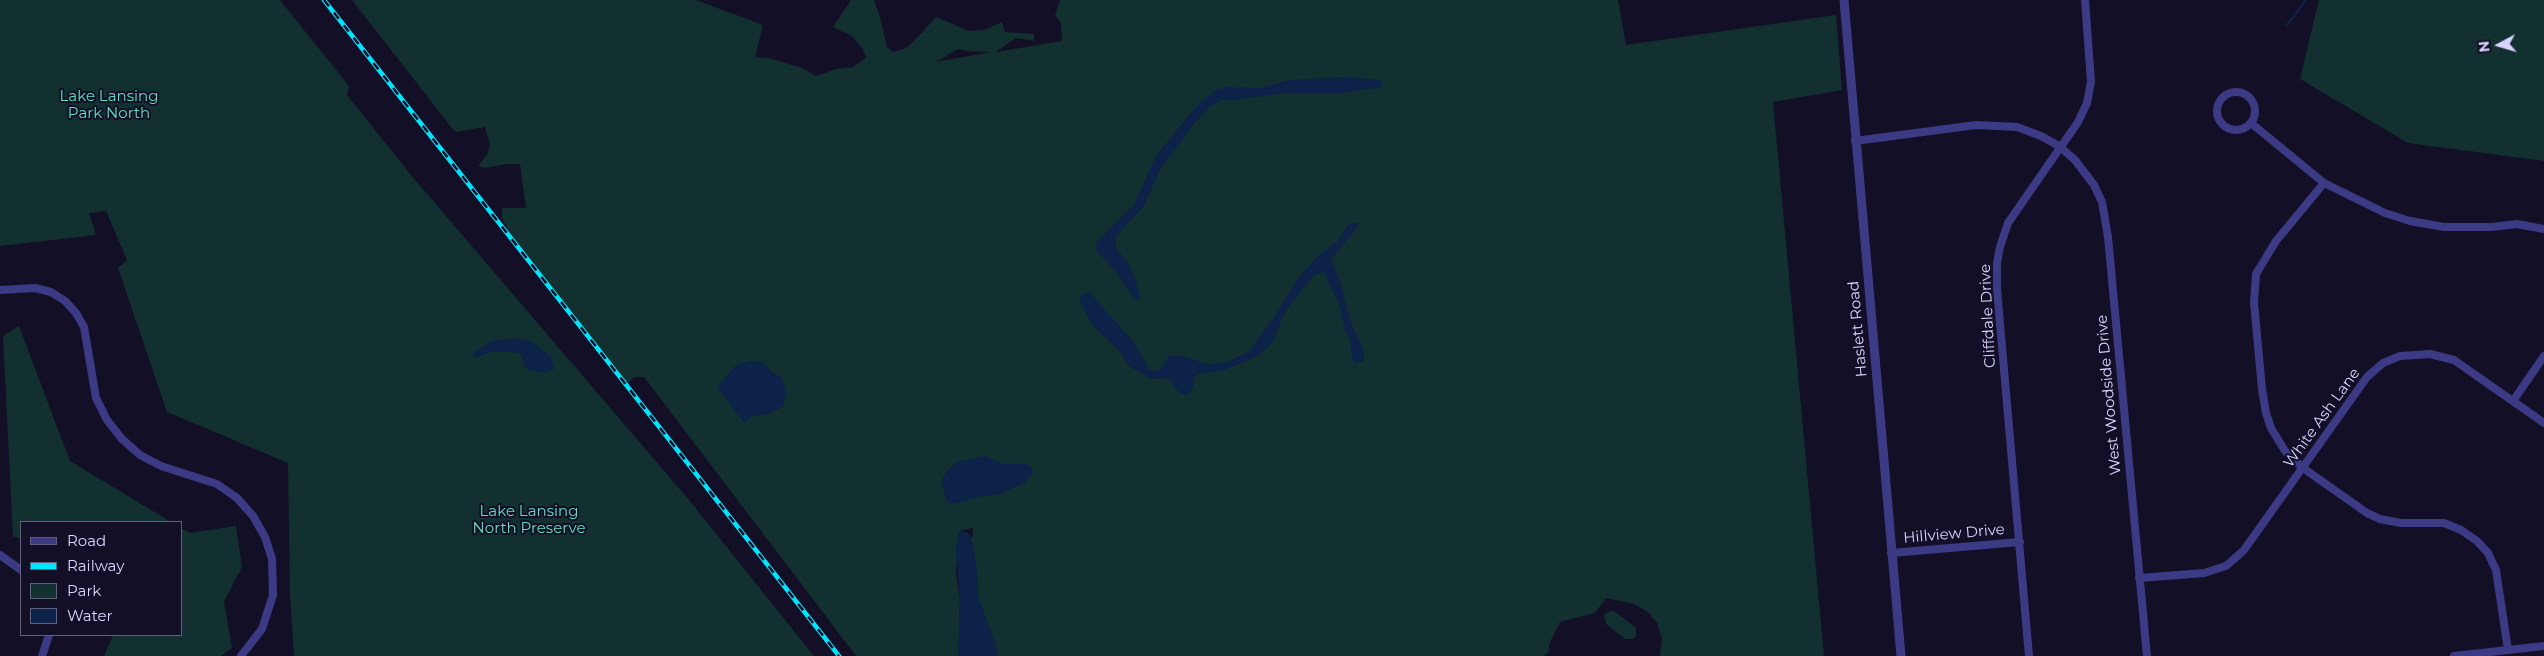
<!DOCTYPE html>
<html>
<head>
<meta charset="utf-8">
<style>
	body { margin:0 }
	#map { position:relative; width:2544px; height:656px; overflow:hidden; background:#130f26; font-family:Montserrat,sans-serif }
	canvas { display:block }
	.legend { position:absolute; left:20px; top:521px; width:162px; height:115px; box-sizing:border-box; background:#130f26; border:1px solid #625e7d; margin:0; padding:6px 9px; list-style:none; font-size:15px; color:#d9d4ff }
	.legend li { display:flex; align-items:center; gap:10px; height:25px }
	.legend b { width:25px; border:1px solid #625e7d }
	.north { position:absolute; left:2474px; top:20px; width:50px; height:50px; -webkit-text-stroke:4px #130f26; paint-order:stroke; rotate:264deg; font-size:14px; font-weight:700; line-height:20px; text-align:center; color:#d9d4ff }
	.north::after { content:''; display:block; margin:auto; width:18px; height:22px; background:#d9d4ff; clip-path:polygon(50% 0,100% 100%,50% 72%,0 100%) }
</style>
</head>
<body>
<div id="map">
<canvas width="2544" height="656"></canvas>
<ul class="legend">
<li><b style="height:6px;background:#3d3a85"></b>Road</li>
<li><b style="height:6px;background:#00e5ff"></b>Railway</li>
<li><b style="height:14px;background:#12302f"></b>Park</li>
<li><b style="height:14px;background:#0c2248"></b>Water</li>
</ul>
<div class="north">N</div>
</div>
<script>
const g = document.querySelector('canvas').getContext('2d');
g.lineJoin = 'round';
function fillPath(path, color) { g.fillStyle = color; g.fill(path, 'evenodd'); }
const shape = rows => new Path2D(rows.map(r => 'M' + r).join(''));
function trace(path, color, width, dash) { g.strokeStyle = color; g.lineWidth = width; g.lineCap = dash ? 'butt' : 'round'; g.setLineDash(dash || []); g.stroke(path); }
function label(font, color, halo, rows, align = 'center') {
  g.font = font + ' Montserrat,sans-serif'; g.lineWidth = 4; g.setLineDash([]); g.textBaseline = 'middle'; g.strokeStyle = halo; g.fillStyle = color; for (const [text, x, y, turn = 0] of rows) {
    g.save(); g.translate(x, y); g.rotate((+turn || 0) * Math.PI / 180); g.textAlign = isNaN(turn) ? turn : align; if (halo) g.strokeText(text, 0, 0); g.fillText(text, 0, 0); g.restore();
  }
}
const green = shape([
	[0,0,280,0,349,86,347,95,411,175,689,500,814,656,294,656,290,595,288,463,167,412,118,268,127,260,106,211,89,213,96,235,0,246],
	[352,0,696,0,763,25,755,57,769,58,802,68,816,76,836,69,853,67,866,58,863,49,852,36,833,27,851,0,874,0,880,17,887,47,893,52,906,48,914,41,936,17,969,31,984,30,1002,22,1005,32,1034,34,1034,41,1016,38,996,52,1062,41,1061,23,1055,15,1060,0,1618,0,1626,45,1836,15,1842,90,1773,102,1824,656,1660,656,1662,639,1657,623,1648,612,1634,604,1606,598,1595,613,1560,622,1549,644,1549,651,1544,656,856,656,644,377,634,377,628,384,511,236,502,218,502,208,526,208,520,164,506,164,485,168,478,166,487,155,490,145,485,127,455,132],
	[958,49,968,51,991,52,936,62],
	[973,528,973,537,971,537,959,638,960,600,956,573,960,531],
	[2319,0,2544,0,2544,161,2408,143,2300,79],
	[19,326,70,461,171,522,21,522,21,539,13,536,3,336],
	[236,526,242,567,224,602,232,648,221,656,104,656,113,635,181,635,181,528,190,533],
	[1614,611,1636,628,1636,636,1633,639,1625,639,1606,624,1604,615,1608,612]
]);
const water = shape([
	[1346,77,1381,80,1382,87,1341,93,1285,93,1234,100,1222,100,1210,106,1194,124,1160,170,1144,206,1115,237,1116,248,1130,266,1136,281,1140,297,1138,300,1134,299,1116,272,1097,251,1096,243,1134,205,1156,156,1199,103,1216,90,1225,87,1260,88,1290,80],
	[1356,222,1358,224,1356,229,1331,259,1340,282,1352,326,1363,348,1364,360,1362,362,1355,363,1352,359,1350,341,1344,326,1339,304,1323,272,1313,276,1285,312,1272,343,1260,355,1225,370,1198,374,1194,377,1193,388,1187,395,1179,393,1169,378,1151,379,1129,366,1120,352,1093,326,1080,302,1081,296,1089,292,1133,341,1150,370,1158,371,1169,356,1183,356,1207,364,1227,362,1248,352,1273,319,1299,277,1321,253,1337,242,1347,226],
	[517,338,531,341,551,357,554,369,544,373,526,369,520,353,493,351,475,358,473,353,492,341],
	[751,361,763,362,771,371,781,377,787,393,783,406,769,414,752,416,744,423,722,394,718,386,736,365],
	[985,456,1003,464,1027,464,1032,468,1033,474,1024,483,1000,494,983,496,953,504,947,502,941,481,947,471,957,462],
	[959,531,967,532,971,537,977,569,978,596,995,642,998,656,958,656,960,600,956,550]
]);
const stream = shape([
	[2287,25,2306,0]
]);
const minor = shape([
	'2217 111a19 19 0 1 1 38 0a19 19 0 1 1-38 0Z',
	[2251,123,2324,183,2385,213,2410,221,2444,227,2492,227,2517,224,2544,229],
	[1855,141,1976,125,2017,127,2041,136,2059,146,2075,160,2094,185,2102,202,2108,237,2147,656],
	[2324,183,2276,241,2256,274,2254,303,2262,389,2266,413,2271,428,2285,451,2303,468,2367,513,2380,519,2401,523,2444,523,2461,530,2477,541,2488,553,2496,570,2508,650],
	[0,290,35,288,51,292,65,301,76,313,84,327,96,398,107,420,122,439,140,455,161,466,217,484,237,498,253,516,265,537,272,559,273,595,262,629,241,656],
	[2513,401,2544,356],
	[1891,553,2020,542],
	[0,555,21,570],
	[2139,578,2204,573,2226,566,2233,560,2244,550,2367,377,2383,363,2400,356,2430,354,2454,360,2544,423],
	[42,656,49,635],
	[2029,656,1997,289,1997,263,2000,247,2008,223,2078,122,2087,103,2091,82,2085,0],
	[2454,656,2544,646]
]);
const tertiary = shape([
	[1844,0,1901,656]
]);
const rail = shape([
	[324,0,839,656]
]);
const parkNames = [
	["Lake Lansing",109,97],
	["Park North",109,114],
	["Lake Lansing",529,512],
	["North Preserve",529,529]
];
const streetNames = [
	["Cliffdale Drive",1988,316,-93],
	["Haslett Road",1858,329,-95],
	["West Woodside Drive",2109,395,-95],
	["White Ash Lane",2322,418,-54],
	["Hillview Drive",1954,534,-5]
];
fillPath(green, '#12302f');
fillPath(water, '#0c2248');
trace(stream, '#0c2248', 2.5);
trace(minor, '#3d3a85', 8);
trace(tertiary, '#3d3a85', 9);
trace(rail, '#00e5ff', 4.5);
trace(rail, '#130f26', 2.5, [8]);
label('15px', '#5fe0c0', '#130f26', parkNames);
label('15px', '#d9d4ff', '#130f26', streetNames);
</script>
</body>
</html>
